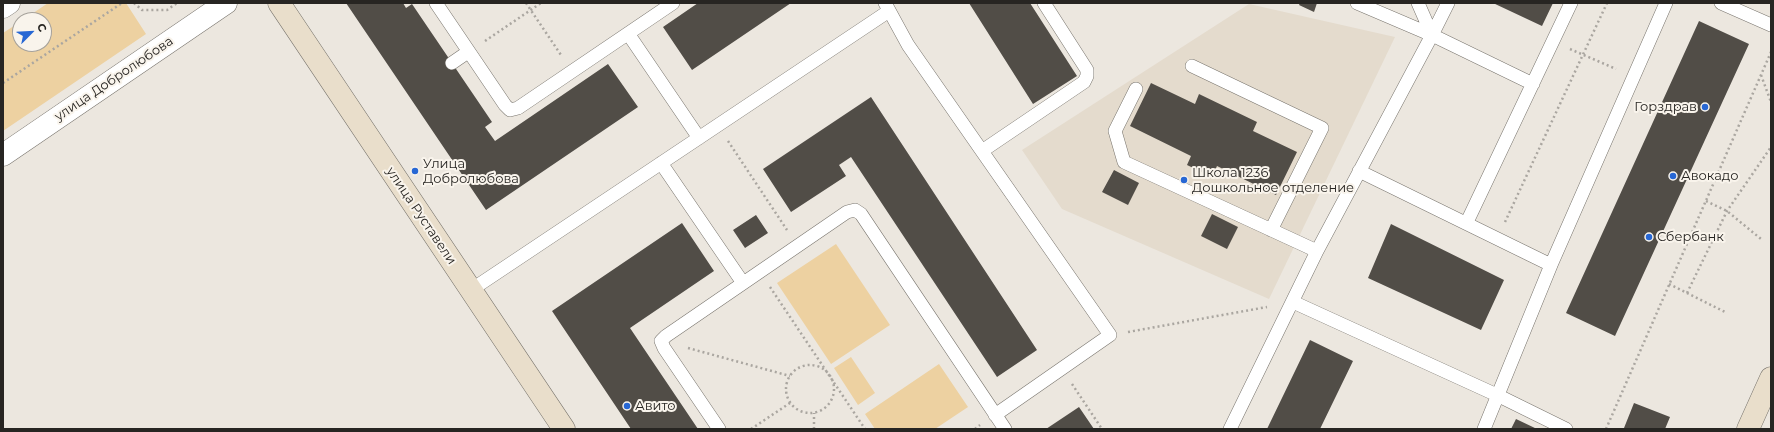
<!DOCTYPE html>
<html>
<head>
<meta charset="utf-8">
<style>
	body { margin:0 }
	#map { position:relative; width:1774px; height:432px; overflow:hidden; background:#ece7df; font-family:Montserrat,sans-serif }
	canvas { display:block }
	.frame { position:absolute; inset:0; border:4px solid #272522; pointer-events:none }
	.north { position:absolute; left:12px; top:12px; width:40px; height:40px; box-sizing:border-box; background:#f9f4ec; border:1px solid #a5a19b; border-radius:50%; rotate:66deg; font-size:11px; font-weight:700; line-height:16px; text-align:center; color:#272522 }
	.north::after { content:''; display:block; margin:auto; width:14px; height:18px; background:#2767d4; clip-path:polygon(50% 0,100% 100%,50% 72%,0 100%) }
</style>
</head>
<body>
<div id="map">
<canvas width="1774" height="432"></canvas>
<div class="frame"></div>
<div class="north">С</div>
</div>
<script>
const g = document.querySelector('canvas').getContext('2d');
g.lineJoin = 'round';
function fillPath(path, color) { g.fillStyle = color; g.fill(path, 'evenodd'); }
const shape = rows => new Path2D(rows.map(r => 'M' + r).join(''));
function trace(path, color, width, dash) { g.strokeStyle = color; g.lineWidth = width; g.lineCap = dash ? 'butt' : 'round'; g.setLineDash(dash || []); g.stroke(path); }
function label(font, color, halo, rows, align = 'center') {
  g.font = font + ' Montserrat,sans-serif'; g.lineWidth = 4; g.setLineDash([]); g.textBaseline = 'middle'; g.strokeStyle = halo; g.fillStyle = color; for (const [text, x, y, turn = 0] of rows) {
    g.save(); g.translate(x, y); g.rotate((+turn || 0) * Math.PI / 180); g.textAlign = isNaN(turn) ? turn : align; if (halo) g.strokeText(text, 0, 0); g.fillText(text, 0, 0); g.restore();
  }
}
const built = shape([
	[1249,4,1395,37,1269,299,1062,209,1022,150]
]);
const green = shape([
	[48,3,126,3,146,34,3,131,3,33,20,22,20,44,44,44,44,20,23,20],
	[836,244,890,325,831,364,777,283],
	[851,357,875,393,858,405,834,368],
	[939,364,968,407,935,429,875,429,865,414]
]);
const building = shape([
	[346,3,403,3,406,8,412,4,492,122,485,127,495,141,608,64,638,107,486,210],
	[698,3,791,3,692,70,663,27],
	[969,3,1030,3,1077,76,1033,104],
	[1300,3,1317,3,1314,12,1299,5],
	[1493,3,1553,3,1542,26],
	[1699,21,1749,44,1615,336,1566,313],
	[1151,83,1195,104,1199,94,1257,122,1253,131,1297,152,1276,195,1217,166,1212,177,1187,165,1191,156,1130,126],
	[871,97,1037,350,997,377,851,157,839,165,846,176,791,212,763,169],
	[1114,170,1139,183,1128,205,1102,192],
	[1212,214,1238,227,1227,249,1201,236],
	[756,215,768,233,745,248,733,230],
	[682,223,714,271,630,328,698,429,631,429,552,311],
	[1391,224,1504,280,1481,330,1368,278],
	[1310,340,1353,361,1320,429,1267,429],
	[1634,403,1670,417,1665,429,1624,428],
	[1079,407,1094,429,1046,429],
	[1516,419,1537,429,1511,429]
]);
const path = shape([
	[134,3,142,10,167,10,177,3],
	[526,3,561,55],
	[485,41,541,3],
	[1570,49,1616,69],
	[1761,75,1771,102],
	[3,83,122,3],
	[728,141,787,230],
	[1706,201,1727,211,1761,239],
	[1505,222,1607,3],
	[1669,284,1727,313],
	[770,287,865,429],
	[1687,293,1727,211,1771,147],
	[1128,332,1267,307],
	[688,348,790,376],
	'786 389a24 24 0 1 1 48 0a24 24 0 1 1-48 0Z',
	[1072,384,1102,429],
	[751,429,790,403],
	[814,429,814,413],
	[975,429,980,425],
	[1606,429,1771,52]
]);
const service = shape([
	[436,3,505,105,510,110,518,108,673,3],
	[885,3,908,45,1110,335,995,415],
	[1357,3,1432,35,1533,84],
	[1721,3,1771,25],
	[629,35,699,138],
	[1432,35,1448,3],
	[452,63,468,52],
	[1192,66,1322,128,1271,230],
	[1136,89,1115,131,1124,162,1317,251],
	[982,151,1084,82,1087,76,1087,70,1044,3],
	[661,163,743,283],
	[1359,171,1551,265],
	[1467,222,1571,3],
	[471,290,889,11],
	[1293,302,1499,396,1566,429],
	[719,429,664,348,661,341,666,336,847,212,855,210,861,214,1005,429],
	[1230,429,1317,251,1432,35,1418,3],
	[1484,429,1551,265,1666,3]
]);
const tertiary = shape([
	[3,7,9,3],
	[3,155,226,3]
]);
const secondary = shape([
	[279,3,564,429],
	[1748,429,1771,378]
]);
const markers = [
	[1705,107,4,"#2767d4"],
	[415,171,4,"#2767d4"],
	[1673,176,4,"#2767d4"],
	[1184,180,4,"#2767d4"],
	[1649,237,4,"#2767d4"],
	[627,406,4,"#2767d4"]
];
const streetNames = [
	["улица Добролюбова",114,79,-34],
	["улица Руставели",421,216,56]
];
const poiNames = [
	["Горздрав",1697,107,"right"],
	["Улица",423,164],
	["Добролюбова",423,179],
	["Школа 1236",1192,173],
	["Дошкольное отделение",1192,188],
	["Авокадо",1681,176],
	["Сбербанк",1657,237],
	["Авито",635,406]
];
fillPath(built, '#e4dbcd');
fillPath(green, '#edd1a1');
fillPath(building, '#514d47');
trace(service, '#78746d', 14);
trace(tertiary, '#78746d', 23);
trace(secondary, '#78746d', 23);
trace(path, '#aaa6a0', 2.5, [2, 3]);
trace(service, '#fff', 13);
trace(tertiary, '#fff', 22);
trace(secondary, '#e9decb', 22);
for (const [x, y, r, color] of markers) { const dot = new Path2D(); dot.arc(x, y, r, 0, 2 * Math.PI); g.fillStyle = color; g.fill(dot); trace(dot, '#f9f4ec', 1.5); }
label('13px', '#272522', '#f9f4ec', streetNames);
label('13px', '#272522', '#f9f4ec', poiNames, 'left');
</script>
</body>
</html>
